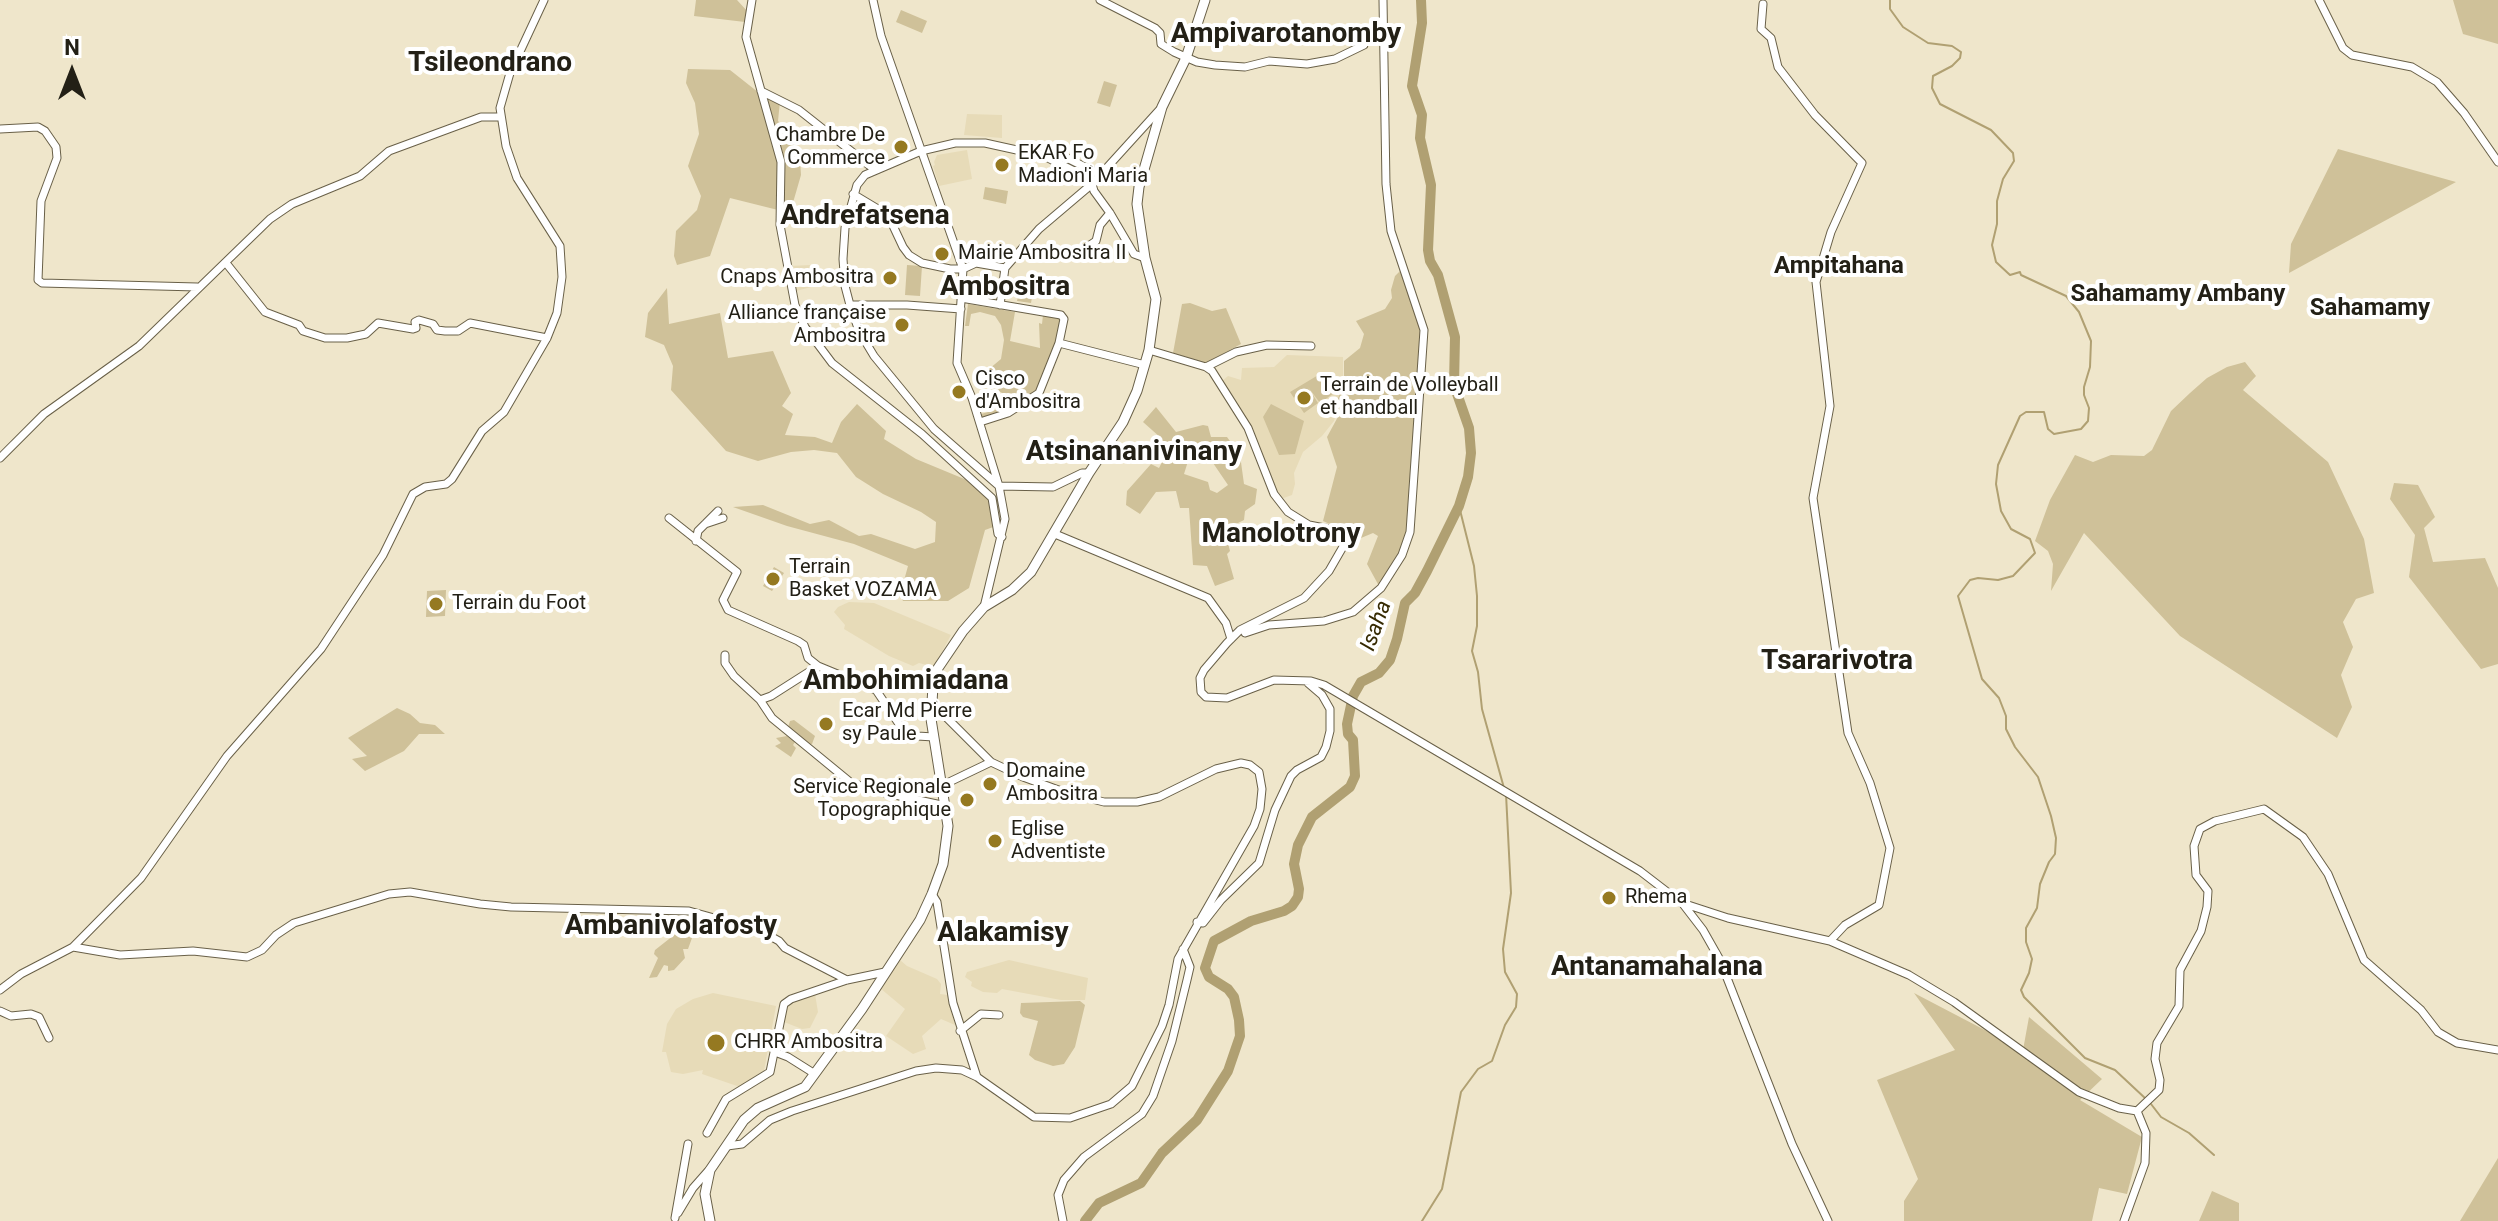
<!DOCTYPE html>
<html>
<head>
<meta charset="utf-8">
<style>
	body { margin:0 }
	#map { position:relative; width:2498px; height:1221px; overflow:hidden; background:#efe6cb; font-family:Roboto,sans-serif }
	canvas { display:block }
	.north { position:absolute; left:32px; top:32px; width:80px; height:80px; -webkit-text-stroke:6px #fff; paint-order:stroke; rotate:0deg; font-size:22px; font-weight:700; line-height:32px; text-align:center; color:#232016 }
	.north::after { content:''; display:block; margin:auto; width:28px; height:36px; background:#232016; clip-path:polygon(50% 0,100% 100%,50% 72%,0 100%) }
</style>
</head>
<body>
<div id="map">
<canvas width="2498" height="1221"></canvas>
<div class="north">N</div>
</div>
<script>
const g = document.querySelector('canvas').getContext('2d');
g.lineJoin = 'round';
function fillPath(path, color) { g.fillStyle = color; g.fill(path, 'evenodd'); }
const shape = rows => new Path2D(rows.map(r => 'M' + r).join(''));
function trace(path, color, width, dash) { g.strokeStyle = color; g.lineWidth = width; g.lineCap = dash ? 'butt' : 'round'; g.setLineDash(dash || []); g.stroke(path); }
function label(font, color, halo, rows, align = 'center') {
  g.font = font + ' Roboto,sans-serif'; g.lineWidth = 8; g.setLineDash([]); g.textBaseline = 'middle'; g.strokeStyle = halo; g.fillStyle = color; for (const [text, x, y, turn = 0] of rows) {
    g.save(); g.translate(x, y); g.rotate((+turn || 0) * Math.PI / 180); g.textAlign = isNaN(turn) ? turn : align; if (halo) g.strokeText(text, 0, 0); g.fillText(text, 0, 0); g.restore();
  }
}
const built = shape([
	[967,114,1002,115,1002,138,964,135],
	[967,150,972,179,939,186,933,166,935,165,934,162,937,155],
	[811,265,815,286,796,291,789,266],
	[1287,355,1343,357,1343,391,1334,421,1322,436,1303,452,1294,473,1295,484,1292,495,1281,499,1250,427,1222,381,1228,376,1241,380,1242,368,1274,367],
	[849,602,874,603,951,635,934,667,919,663,913,666,889,656,844,629,845,625,834,612,838,607],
	[900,960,907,966,937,979,941,984,940,994,948,995,955,1025,941,1019,922,1036,926,1049,913,1054,886,1036,905,1009,880,988],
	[1009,960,1088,978,1085,1000,1061,1000,1002,989,997,993,983,992,971,986,972,982,965,977,967,972],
	[713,993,776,1006,764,1071,740,1087,702,1074,703,1070,683,1074,671,1072,666,1052,662,1052,667,1024,676,1009,693,999],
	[815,994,818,1012,810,1028,802,1029,784,1022,787,1009,791,1003]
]);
const green = shape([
	[696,0,737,0,748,12,745,22,694,16],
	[2453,0,2498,0,2498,44,2463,34],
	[901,10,927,21,922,33,896,22],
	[688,69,730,70,768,100,780,101,778,121,789,132,800,159,801,175,790,213,730,198,710,256,677,265,674,256,676,231,697,210,701,196,688,166,699,134,695,103,686,83],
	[1104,81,1117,85,1110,107,1097,103],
	[2338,149,2456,182,2289,273,2291,244],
	[985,187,1008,191,1006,204,983,199],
	[907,265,922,266,920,296,905,295],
	[1400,271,1422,331,1408,532,1399,554,1379,586,1367,564,1378,536,1373,533,1361,538,1323,521,1337,467,1327,437,1340,413,1337,401,1344,383,1344,361,1360,348,1364,334,1356,321,1385,309,1392,298,1391,290,1395,276],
	[1022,278,1035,280,1031,303,1017,301],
	[667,288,669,324,720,313,728,358,773,351,791,393,782,406,793,414,785,435,815,437,832,443,841,422,857,404,886,431,884,439,916,459,974,483,992,501,996,526,985,530,969,588,948,601,903,601,900,595,908,566,854,544,787,526,733,507,763,505,810,524,829,520,859,536,871,534,915,549,935,542,936,522,921,512,883,494,856,477,837,453,814,450,791,452,758,461,726,451,671,390,673,366,664,345,645,337,648,313],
	[1190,303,1212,311,1226,308,1241,344,1206,363,1173,353,1182,304],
	[968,304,1015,312,1010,341,1040,348,1039,323,1042,324,1043,315,1060,318,1060,332,1037,391,1007,411,983,418,981,414,1006,407,1002,393,999,391,989,369,1001,359,1004,340,1001,325,995,316,980,312,971,314,969,326,965,326],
	[2245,362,2256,376,2243,390,2328,462,2364,539,2374,593,2356,599,2343,622,2353,647,2341,675,2352,707,2337,738,2180,636,2084,533,2051,591,2053,564,2048,551,2035,541,2050,500,2075,455,2093,462,2111,455,2144,456,2152,450,2171,411,2190,393,2207,378,2227,367],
	[1320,374,1334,393,1320,403,1308,387,1318,403,1304,413,1290,392],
	[1271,404,1304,421,1295,454,1279,455,1263,417],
	[1156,407,1176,432,1203,425,1208,426,1211,437,1227,437,1240,455,1244,484,1257,489,1255,504,1245,511,1244,520,1234,525,1237,535,1227,539,1230,551,1227,554,1234,579,1215,586,1207,566,1193,565,1189,508,1180,508,1176,491,1156,492,1140,514,1126,505,1127,491,1151,464,1159,468,1166,454,1161,438,1143,422],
	[1194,455,1213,463,1228,485,1217,493,1210,490,1208,482,1184,474,1189,458],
	[2394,483,2418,485,2435,517,2424,528,2433,562,2485,558,2498,588,2498,664,2481,669,2409,577,2415,535,2390,499],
	[774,567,784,573,772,591,763,586],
	[446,590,445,616,426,617,427,591],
	[397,708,410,714,420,723,435,725,445,734,419,734,404,751,365,771,352,759,367,756,348,738],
	[794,720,815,736,812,744,807,744,788,727,790,721],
	[787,736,795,742,793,745,796,748,791,757,775,746,781,743,776,738],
	[683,928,692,938,688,949,683,949,685,958,674,970,668,971,668,966,664,965,657,977,649,978,658,958,654,954,655,950],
	[1914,993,2023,1050,2029,1017,2102,1079,2080,1100,2142,1137,2127,1194,2099,1188,2092,1221,1904,1221,1904,1201,1918,1179,1877,1080,1955,1050],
	[1080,1001,1085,1005,1075,1047,1064,1064,1053,1066,1035,1060,1029,1055,1038,1021,1023,1017,1020,1013,1021,1003],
	[2498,1158,2498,1221,2460,1221],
	[2212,1191,2239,1203,2239,1221,2199,1221]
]);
const stream = shape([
	[1890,0,1890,9,1903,27,1928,43,1952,46,1961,52,1960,58,1952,66,1933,76,1932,88,1940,104,1991,130,2013,153,2014,161,2003,179,1997,201,1997,224,1992,245,1996,262,2010,275,2020,272,2021,275,2066,296,2079,312,2091,341,2090,367,2084,387,2084,395,2089,408,2088,421,2081,429,2054,434,2048,429,2044,412,2026,412,2020,416,1998,465,1996,484,2001,511,2011,529,2030,539,2035,553,2013,576,1998,580,1978,578,1970,580,1958,596,1982,679,1999,698,2006,716,2006,729,2015,747,2038,777,2051,816,2056,838,2055,854,2049,862,2040,884,2037,908,2026,928,2026,942,2032,959,2029,973,2021,990,2024,997,2085,1058,2115,1070,2146,1099],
	[1459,506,1474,566,1477,596,1477,626,1472,651,1478,672,1482,709,1504,788],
	[2151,1104,2161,1117,2189,1133,2214,1155],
	[1422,1221,1442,1189,1461,1092,1478,1069,1492,1061,1505,1025,1516,1007,1517,994,1505,972,1503,949,1511,893,1506,794]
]);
const river = shape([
	[1085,1221,1099,1203,1141,1183,1162,1153,1197,1120,1228,1071,1240,1036,1239,1020,1234,997,1228,989,1209,977,1205,968,1214,941,1251,921,1284,911,1292,906,1298,897,1299,889,1294,864,1298,845,1312,817,1350,787,1355,776,1353,740,1348,734,1347,724,1353,696,1361,682,1379,673,1390,660,1397,639,1405,603,1415,593,1427,571,1459,506,1468,477,1471,453,1469,428,1454,385,1455,337,1438,275,1430,261,1428,250,1431,185,1420,138,1422,115,1412,86,1422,23,1421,0]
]);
const minor = shape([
	[752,0,746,37,781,162,780,225,795,305,805,327,832,363,922,434,992,498,998,534,1002,537],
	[873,0,881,36,963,269,957,363,972,398,999,486,1005,519,984,607],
	[1100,0,1155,28,1160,33,1161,44,1174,52,1197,62,1215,65,1245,67,1269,61,1307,64,1335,59,1364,45,1366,31,1383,26],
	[2319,0,2343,48,2352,55,2412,67,2437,82,2464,113,2498,162],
	[1763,4,1761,29,1771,38,1778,67,1815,115,1862,163,1831,232,1816,282,1830,406,1813,498,1848,733,1870,783,1890,848,1879,905,1845,925,1830,941],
	[761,91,799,110,875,170],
	[0,129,38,127,45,131,56,147,57,158,41,201,38,280,42,283,197,287],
	[1046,157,1084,176,1092,184,1094,191,1110,213,1134,254,1145,258],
	[853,194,888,215,903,247,909,255,922,263,950,269,963,269,976,263,1005,268],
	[1080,252,1096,241,1100,225,1110,213],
	[226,263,265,312,299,325,303,331,325,338,347,338,366,334,378,323,413,329,416,328,415,322,419,320,433,324,437,330,445,331,458,331,470,323,547,338],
	[961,298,1061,315,1064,319,1059,343,1039,393,1008,413,980,422],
	[850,305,907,305,961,309],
	[1000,305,1005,268,1039,229,1092,184,1161,108],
	[1059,343,1145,365],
	[1149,350,1206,367,1212,371,1248,428,1274,494,1288,512,1309,525,1340,531,1344,537,1344,545,1329,571,1304,598,1240,630,1227,643,1204,670,1200,678,1201,692,1206,697,1227,698,1274,680,1311,681,1324,685,1640,871,1683,904,1703,930,1720,960,1792,1144,1828,1221],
	[1206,367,1236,352,1267,345,1311,346],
	[0,458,44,414,139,346,270,219,292,204,360,176,389,151,481,117,501,117],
	[1089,473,1082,473,1053,487,999,486,934,429,874,356,859,331,850,305,845,286,843,259,845,228,857,185,865,175,921,151,955,143,985,143,1044,156,1061,155,1099,174],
	[669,518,737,572,723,600,728,610,798,641,804,645,808,658,818,666,876,690,903,730,917,736,934,737],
	[706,523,718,511],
	[1055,534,1208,598,1226,623,1231,639],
	[696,541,698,531,705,524,723,518],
	[1245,633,1269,625,1324,621,1353,612,1381,588,1402,555,1410,532,1424,330,1391,231,1386,184,1383,0],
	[725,655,725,663,734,676,760,700,772,718,850,782,872,790,946,806],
	[760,700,771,696,818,666],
	[943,785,991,762],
	[932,894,937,902,953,1003,977,1077],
	[1685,904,1728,918,1830,941,1909,975,1954,1002,2079,1092,2119,1108,2137,1111,2159,1090,2160,1080,2155,1059,2157,1043,2179,1006,2180,970,2201,931,2207,907,2208,891,2196,875,2194,846,2200,829,2215,821,2264,809,2303,837,2328,874,2364,960,2421,1010,2438,1032,2457,1043,2498,1050],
	[1197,922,1203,923,1221,900,1259,863,1275,810,1291,776,1297,770,1321,757,1326,747,1330,731,1330,709,1322,695,1308,683],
	[73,947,141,878,227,756,321,649,383,555,413,494,425,487,446,484,452,479,482,431,504,412,547,338,557,313,562,277,560,246,517,178,506,146,500,108,510,73,544,0],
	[0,990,21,974,73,947,120,955,193,951,247,957,262,950,276,935,294,923,389,894,410,892,480,904,511,907,689,911,761,931,779,941,785,948,847,980],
	[0,1011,11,1016,31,1014,39,1017,49,1038],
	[960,1031,981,1014,999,1015],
	[775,1052,788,1057,815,1074],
	[707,1133,726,1099,770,1072,784,1004,791,999,847,980,885,972],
	[727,1146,742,1144,770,1120,792,1111,916,1071,936,1068,962,1070,977,1077,1034,1117,1070,1118,1111,1104,1132,1086,1162,1026,1169,1005,1178,959,1254,826,1260,809,1262,789,1259,772,1250,765,1241,763,1216,769,1159,797,1137,802,1104,802,1064,792,1023,777,991,762,933,704],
	[678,1213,693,1188,708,1171],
	[675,1218,688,1144],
	[1063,1221,1058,1195,1064,1180,1084,1157,1142,1114,1153,1096,1172,1041,1187,980,1190,967,1183,949],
	[2124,1221,2145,1163,2146,1133,2137,1111]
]);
const major = shape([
	[710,1221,705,1194,710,1170,744,1120,758,1108,805,1087,862,1009,920,920,932,894,943,864,948,826,931,719,933,686,938,668,963,631,984,607,1012,590,1031,572,1089,473,1123,422,1137,391,1149,350,1156,299,1145,258,1137,204,1139,187,1162,107,1186,58,1205,0]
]);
const markers = [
	[901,147,8,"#957921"],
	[1002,165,8,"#957921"],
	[942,254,8,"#957921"],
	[890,278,8,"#957921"],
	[902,325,8,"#957921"],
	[959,392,8,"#957921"],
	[1304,398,8,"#957921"],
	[773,579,8,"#957921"],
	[436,604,8,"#957921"],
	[826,724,8,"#957921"],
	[990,784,8,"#957921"],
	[967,800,8,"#957921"],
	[995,841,8,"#957921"],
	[1609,898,8,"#957921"],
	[716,1043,10,"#957921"]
];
const poiNames = [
	["Chambre De",885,136,"right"],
	["Commerce",885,159,"right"],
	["EKAR Fo",1018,154],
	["Madion'i Maria",1018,177],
	["Mairie Ambositra II",958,254],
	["Cnaps Ambositra",874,278,"right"],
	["Alliance française",886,314,"right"],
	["Ambositra",886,337,"right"],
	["Cisco",975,380],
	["d'Ambositra",975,403],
	["Terrain de Volleyball",1320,386],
	["et handball",1320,409],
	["Terrain",789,568],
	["Basket VOZAMA",789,591],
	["Terrain du Foot",452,604],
	["Ecar Md Pierre",842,712],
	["sy Paule",842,735],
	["Domaine",1006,772],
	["Ambositra",1006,795],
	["Service Regionale",951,788,"right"],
	["Topographique",951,811,"right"],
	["Eglise",1011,830],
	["Adventiste",1011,853],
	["Rhema",1625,898],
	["CHRR Ambositra",734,1043]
];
const waterNames = [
	["Isaha",1377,626,-70]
];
const quarterNames = [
	["Ampitahana",1839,267],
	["Sahamamy Ambany",2178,295],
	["Sahamamy",2370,309]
];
const districtNames = [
	["Ampivarotanomby",1286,35],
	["Tsileondrano",490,64],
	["Andrefatsena",865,217],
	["Ambositra",1005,288],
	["Atsinananivinany",1134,453],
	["Manolotrony",1281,535],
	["Tsararivotra",1837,662],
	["Ambohimiadana",906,682],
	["Ambanivolafosty",671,927],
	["Alakamisy",1003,934],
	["Antanamahalana",1657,968]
];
fillPath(built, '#e7dbb8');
fillPath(green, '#cfc199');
trace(stream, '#b0a072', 2);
trace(river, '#b0a072', 10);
trace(minor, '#696048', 9);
trace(major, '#696048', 11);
trace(minor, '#fff', 7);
trace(major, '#fff', 9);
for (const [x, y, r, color] of markers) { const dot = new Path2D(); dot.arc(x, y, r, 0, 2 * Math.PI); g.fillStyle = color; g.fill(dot); trace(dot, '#fff', 3); }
label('20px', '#232016', '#fff', poiNames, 'left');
label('italic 22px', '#362a02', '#fff', waterNames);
label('bold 24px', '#232016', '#fff', quarterNames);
label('bold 28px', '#232016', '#fff', districtNames);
</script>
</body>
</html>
